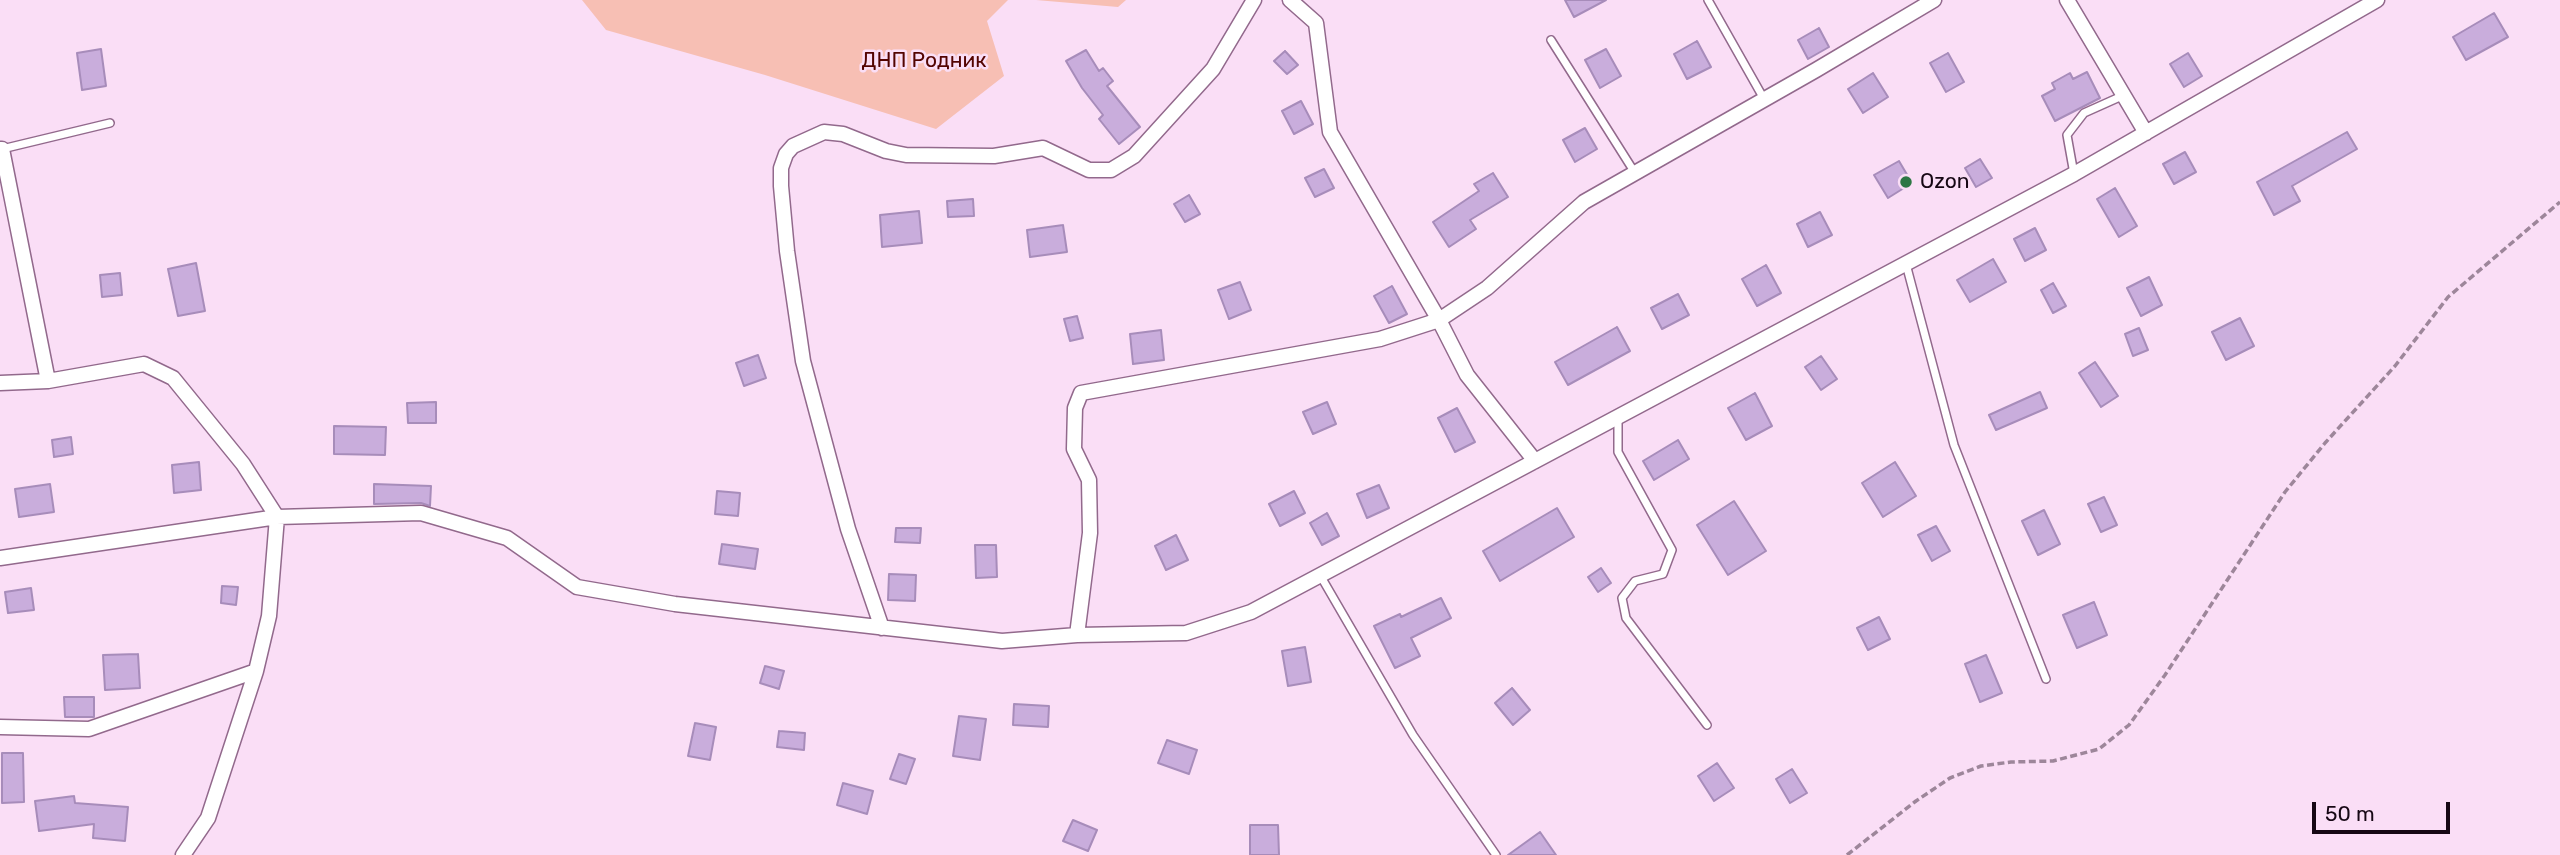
<!DOCTYPE html>
<html>
<head>
<meta charset="utf-8">
<style>
	body { margin:0 }
	#map { position:relative; width:2560px; height:855px; overflow:hidden; background:#fadef6; font-family:Rubik,sans-serif }
	canvas { display:block }
	.scale { position:absolute; left:2312px; top:802px; width:138px; height:32px; box-sizing:border-box; border:4px solid #160714; border-top:0; padding-left:9px; font-size:21px; line-height:24px; white-space:nowrap; color:#160714; -webkit-text-stroke:5px #fadef6; paint-order:stroke }
</style>
</head>
<body>
<div id="map">
<canvas width="2560" height="855"></canvas>
<div class="scale">50 m</div>
</div>
<script>
const g = document.querySelector('canvas').getContext('2d');
g.lineJoin = 'round';
function fillPath(path, color) { g.fillStyle = color; g.fill(path, 'evenodd'); }
const shape = rows => new Path2D(rows.map(r => 'M' + r).join(''));
function trace(path, color, width, dash) { g.strokeStyle = color; g.lineWidth = width; g.lineCap = dash ? 'butt' : 'round'; g.setLineDash(dash || []); g.stroke(path); }
function label(font, color, halo, rows, align = 'center') {
  g.font = font + ' Rubik,sans-serif'; g.lineWidth = 5; g.setLineDash([]); g.textBaseline = 'middle'; g.strokeStyle = halo; g.fillStyle = color; for (const [text, x, y, turn = 0] of rows) {
    g.save(); g.translate(x, y); g.rotate((+turn || 0) * Math.PI / 180); g.textAlign = isNaN(turn) ? turn : align; if (halo) g.strokeText(text, 0, 0); g.fillText(text, 0, 0); g.restore();
  }
}
const green = shape([
	[582,0,1008,0,987,21,1004,76,936,129,765,75,606,30],
	[1036,0,1126,0,1118,7]
]);
const building = shape([
	[1565,0,1606,0,1574,17,1565,0],
	[2494,13,2508,37,2466,60,2453,37,2494,13],
	[1819,28,1829,47,1808,59,1798,40,1819,28],
	[1697,41,1711,67,1687,79,1674,54,1697,41],
	[101,49,106,86,82,90,77,53,101,49],
	[1606,49,1621,76,1600,88,1585,60,1606,49],
	[1086,50,1099,71,1103,68,1113,81,1107,86,1140,127,1119,144,1099,119,1103,115,1082,88,1066,61,1086,50],
	[1285,51,1298,65,1287,74,1274,61,1285,51],
	[1948,53,1964,82,1946,92,1930,63,1948,53],
	[2188,53,2202,76,2184,87,2170,64,2188,53],
	[2087,72,2100,98,2055,121,2042,96,2055,89,2052,83,2070,73,2073,79,2087,72],
	[1873,73,1888,97,1863,113,1848,89,1873,73],
	[1301,101,1313,124,1294,134,1282,111,1301,101],
	[1585,128,1597,149,1575,162,1563,140,1585,128],
	[2347,132,2357,149,2292,186,2300,201,2274,215,2257,182,2347,132],
	[2185,152,2196,172,2174,184,2163,164,2185,152],
	[1980,159,1992,178,1976,187,1965,168,1980,159],
	[1899,161,1912,183,1888,198,1874,175,1899,161],
	[1324,169,1334,188,1315,197,1305,178,1324,169],
	[1493,173,1508,197,1470,220,1476,229,1449,247,1433,222,1479,191,1474,184,1493,173],
	[2115,188,2137,226,2119,237,2097,199,2115,188],
	[1189,195,1200,214,1185,222,1174,204,1189,195],
	[973,199,974,216,948,217,947,201,973,199],
	[919,211,922,243,882,247,880,215,919,211],
	[1820,212,1832,235,1808,247,1797,224,1820,212],
	[1063,225,1067,252,1030,257,1027,230,1063,225],
	[2035,228,2046,250,2025,261,2014,239,2035,228],
	[1993,259,2006,282,1970,302,1957,280,1993,259],
	[196,263,205,311,178,316,168,269,196,263],
	[1766,265,1781,293,1757,306,1742,279,1766,265],
	[120,273,122,295,102,297,100,275,120,273],
	[2149,277,2162,305,2141,316,2127,288,2149,277],
	[1240,282,1251,310,1229,319,1218,290,1240,282],
	[2053,283,2066,306,2053,313,2041,290,2053,283],
	[1392,286,1407,314,1389,323,1374,296,1392,286],
	[1678,294,1689,315,1662,329,1651,308,1678,294],
	[1077,316,1083,338,1070,341,1064,319,1077,316],
	[2240,318,2254,346,2226,360,2212,332,2240,318],
	[1617,327,1630,351,1568,385,1555,362,1617,327],
	[2139,328,2148,350,2133,356,2125,334,2139,328],
	[1161,330,1164,360,1133,364,1130,334,1161,330],
	[758,355,766,378,744,386,736,363,758,355],
	[1821,356,1837,379,1821,390,1805,367,1821,356],
	[2095,362,2118,396,2101,407,2079,373,2095,362],
	[2040,392,2047,408,1996,430,1989,415,2040,392],
	[1755,393,1772,426,1746,440,1728,408,1755,393],
	[436,402,436,423,408,423,407,403,436,402],
	[1327,402,1336,424,1313,434,1303,412,1327,402],
	[1457,408,1475,442,1455,452,1438,418,1457,408],
	[334,426,386,427,385,455,334,454,334,426],
	[71,437,73,454,54,457,52,440,71,437],
	[1678,440,1689,459,1654,480,1643,461,1678,440],
	[199,462,201,490,174,493,172,465,199,462],
	[1895,462,1916,496,1883,517,1862,483,1895,462],
	[50,484,54,512,19,517,15,489,50,484],
	[374,484,431,486,430,506,421,503,374,504,374,484],
	[1379,485,1389,508,1367,518,1357,494,1379,485],
	[717,491,740,493,738,516,715,514,717,491],
	[1294,491,1305,513,1280,526,1269,504,1294,491],
	[2104,497,2117,525,2101,532,2088,504,2104,497],
	[1734,501,1766,551,1728,575,1697,525,1734,501],
	[1557,508,1574,537,1500,581,1483,551,1557,508],
	[2044,510,2060,544,2038,555,2022,521,2044,510],
	[1327,513,1339,536,1322,545,1310,523,1327,513],
	[1936,526,1950,551,1932,561,1918,535,1936,526],
	[896,528,921,528,920,543,895,542,896,528],
	[1176,535,1188,560,1166,570,1155,546,1176,535],
	[722,544,758,549,755,569,719,564,722,544],
	[975,545,996,545,997,577,976,578,975,545],
	[1601,568,1611,583,1598,592,1588,577,1601,568],
	[889,574,916,575,915,601,888,600,889,574],
	[222,586,238,587,236,605,221,603,222,586],
	[31,588,34,610,8,613,5,592,31,588],
	[1441,598,1451,618,1411,638,1420,656,1395,668,1374,626,1400,614,1401,617,1441,598],
	[2094,602,2107,635,2077,648,2063,615,2094,602],
	[1879,617,1890,639,1868,650,1857,628,1879,617],
	[1305,647,1311,682,1288,686,1282,651,1305,647],
	[138,654,140,688,105,690,103,655,138,654],
	[1986,655,2002,693,1980,702,1965,664,1986,655],
	[765,666,784,671,779,689,760,683,765,666],
	[1512,688,1530,710,1513,725,1495,703,1512,688],
	[64,697,94,697,94,717,65,717,64,697],
	[1014,704,1049,706,1048,727,1013,725,1014,704],
	[959,716,986,719,980,760,953,756,959,716],
	[695,723,716,727,710,760,688,756,695,723],
	[779,731,805,733,804,750,777,747,779,731],
	[1167,740,1197,750,1189,774,1158,763,1167,740],
	[2,753,23,753,24,802,2,803,2,753],
	[899,754,915,759,906,784,890,779,899,754],
	[1717,763,1734,788,1714,801,1698,776,1717,763],
	[1792,769,1807,793,1790,803,1776,779,1792,769],
	[843,783,873,791,867,814,837,805,843,783],
	[74,796,75,803,128,807,125,841,93,838,94,824,39,831,35,801,74,796],
	[1073,820,1097,830,1088,851,1063,841,1073,820],
	[1250,825,1278,825,1279,855,1250,855,1250,825],
	[1540,832,1556,855,1508,855,1540,832]
]);
const path = shape([
	[1847,855,1916,801,1950,778,1981,766,2011,762,2053,761,2099,749,2129,725,2165,675,2285,492,2325,443,2395,366,2448,297,2560,202]
]);
const lane = shape([
	[1708,0,1764,99],
	[1551,40,1635,173],
	[2,149,110,123],
	[2074,174,2067,135,2084,113,2122,96],
	[1906,264,1954,445,2046,679],
	[1618,416,1618,452,1672,550,1663,574,1635,581,1622,598,1626,618,1707,725],
	[1320,575,1413,735,1496,855]
]);
const street = shape([
	[1290,0,1316,23,1330,132,1439,320,1467,375,1535,461],
	[2067,0,2146,133],
	[0,149,2,149,48,381],
	[0,383,48,381,144,364,173,378,243,464,277,517,269,616,256,671,89,729,0,727],
	[0,558,277,517,421,513,507,538,577,587,675,604,1002,641,1077,635,1186,633,1251,612,1535,461,2074,174,2377,0],
	[882,628,848,529,803,361,787,251,781,186,781,168,786,154,793,146,824,132,843,134,886,151,906,155,994,156,1043,148,1089,170,1111,170,1134,156,1213,69,1254,0],
	[1077,635,1090,533,1089,480,1074,449,1075,408,1081,393,1380,339,1439,320,1487,288,1584,202,1816,70,1934,0],
	[183,855,208,818,256,671]
]);
const markers = [
	[1906,182,7,"#2d7745"]
];
const parkNames = [
	["ДНП Родник",924,61]
];
const poiNames = [
	["Ozon",1920,182]
];
fillPath(green, '#f7bfb4');
fillPath(building, '#c9addc');
trace(building, '#a78cba', 2);
trace(lane, '#92698c', 10);
trace(street, '#92698c', 17);
trace(path, '#9d869a', 3.5, [7, 3.5]);
trace(lane, '#fff', 7);
trace(street, '#fff', 14);
for (const [x, y, r, color] of markers) { const dot = new Path2D(); dot.arc(x, y, r, 0, 2 * Math.PI); g.fillStyle = color; g.fill(dot); trace(dot, '#fadef6', 2.5); }
label('21px', '#530400', '#fadef6', parkNames);
label('21px', '#160714', '#fadef6', poiNames, 'left');
</script>
</body>
</html>
